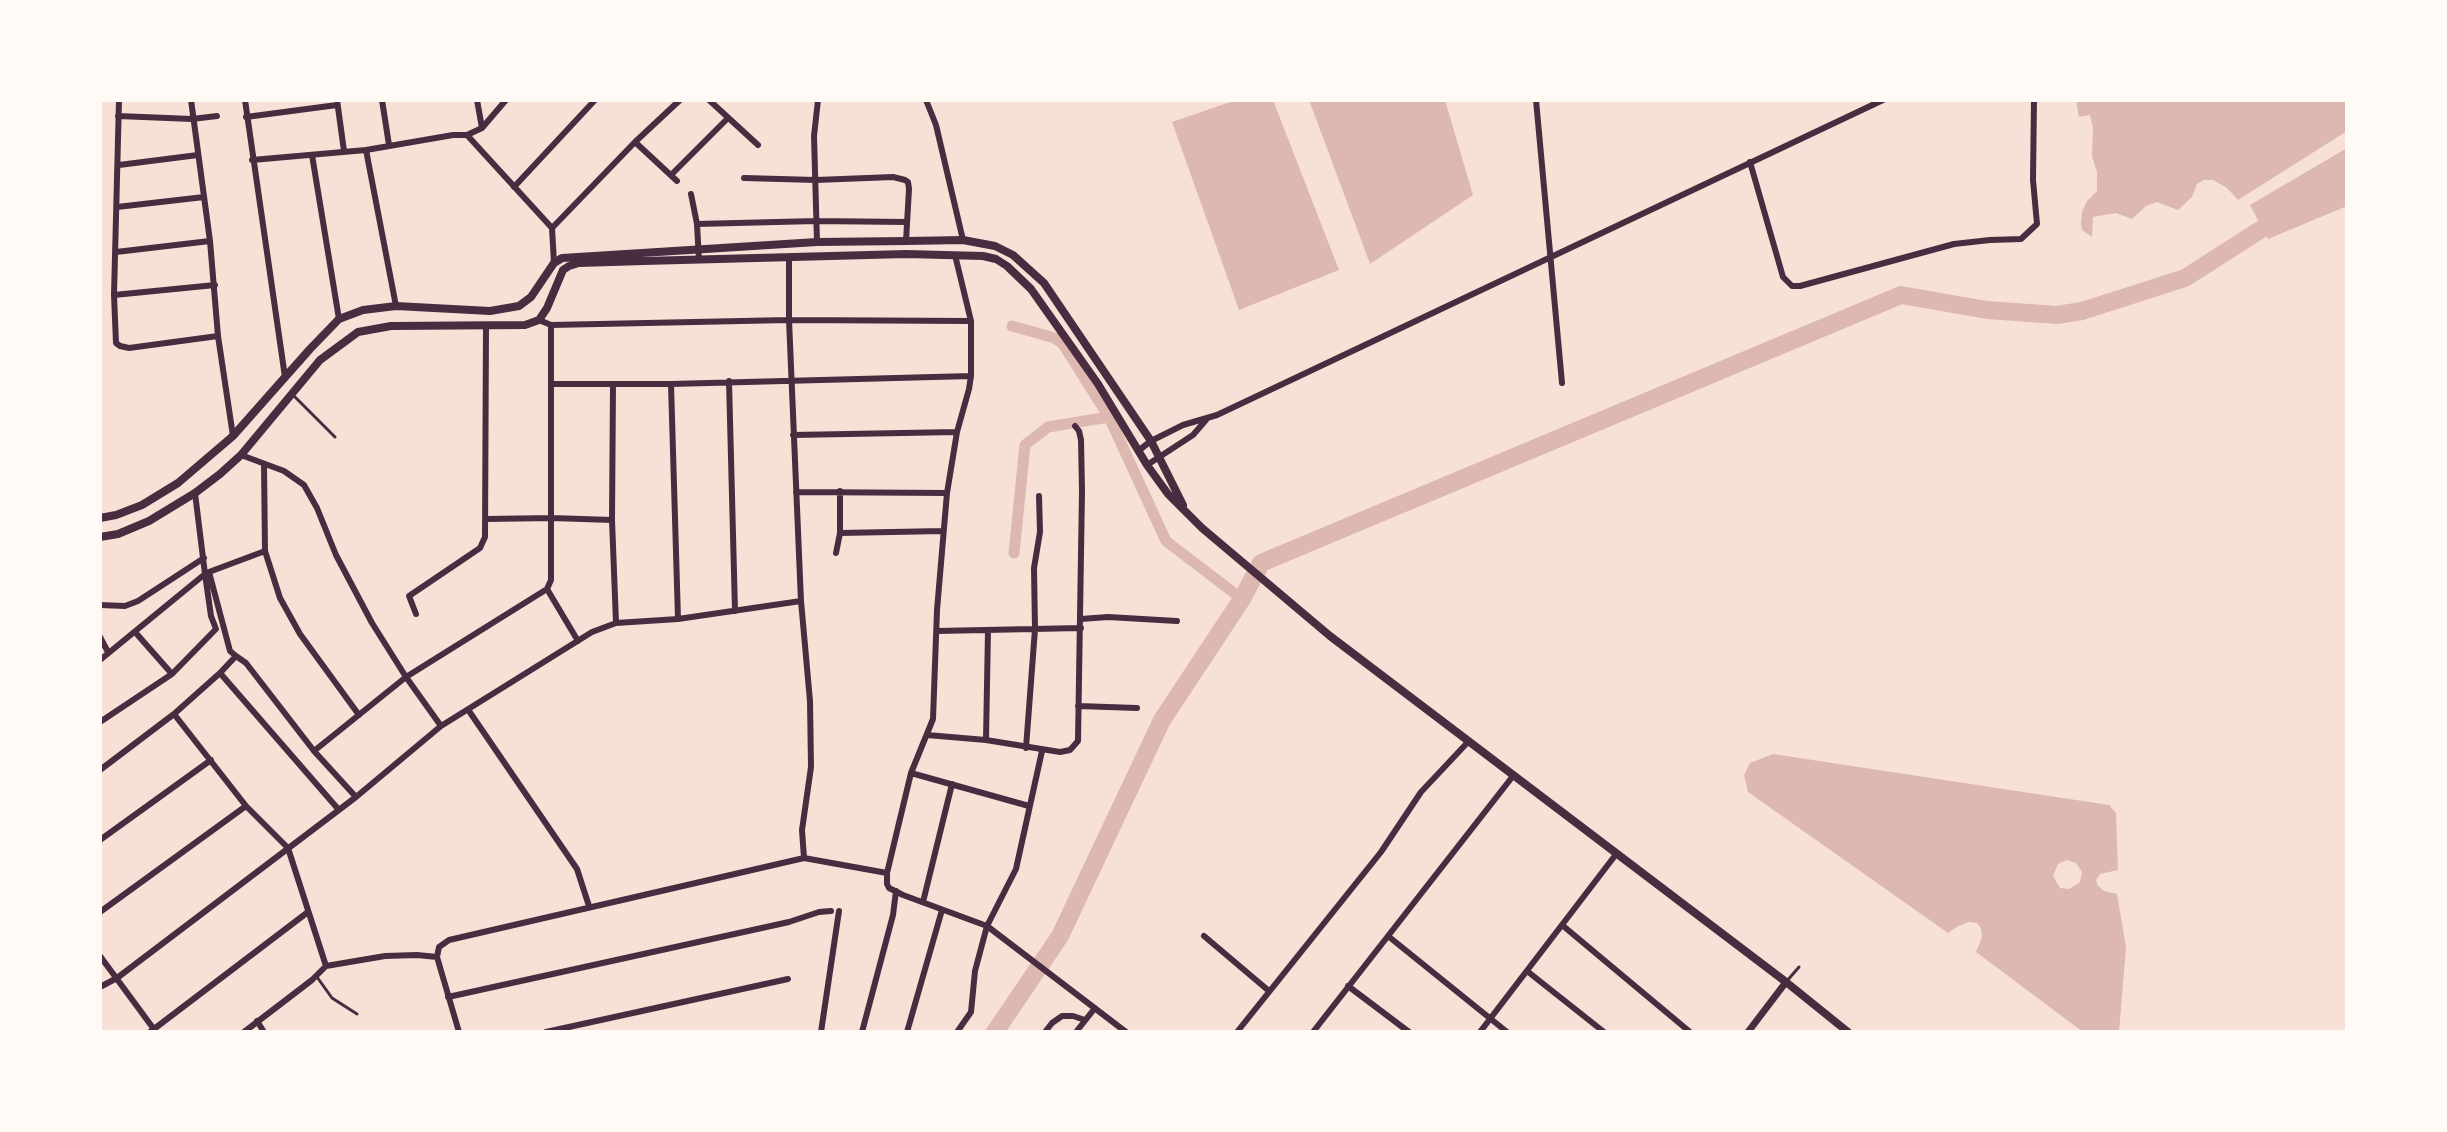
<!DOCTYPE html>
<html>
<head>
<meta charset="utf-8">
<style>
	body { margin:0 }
	#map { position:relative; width:2447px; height:1132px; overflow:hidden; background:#f7e1d7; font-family:"Open Sans",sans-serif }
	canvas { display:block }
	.frame { position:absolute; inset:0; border:102px solid #fffaf5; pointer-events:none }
</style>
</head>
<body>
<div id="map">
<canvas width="2447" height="1132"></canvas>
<div class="frame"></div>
</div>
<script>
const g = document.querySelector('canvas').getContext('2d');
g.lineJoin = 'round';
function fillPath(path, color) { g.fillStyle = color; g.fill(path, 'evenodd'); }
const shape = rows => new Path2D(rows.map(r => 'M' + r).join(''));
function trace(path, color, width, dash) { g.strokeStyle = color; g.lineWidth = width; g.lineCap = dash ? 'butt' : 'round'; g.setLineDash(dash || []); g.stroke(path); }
const water = shape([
	[1236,100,1273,100,1339,270,1239,310,1172,122],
	[1309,100,1445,100,1473,195,1370,264],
	[2076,100,2347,100,2347,131,2238,200,2227,188,2213,180,2204,180,2197,184,2192,197,2178,210,2157,202,2146,206,2132,219,2116,213,2093,217,2092,237,2082,230,2081,224,2082,212,2087,201,2097,191,2097,172,2092,156,2093,128,2090,115,2079,117],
	[2347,148,2347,206,2268,239,2250,205],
	[1773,754,2109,805,2116,813,2118,870,2100,874,2096,880,2098,886,2104,891,2117,894,2126,947,2119,1032,2083,1032,1976,952,1982,937,1981,928,1977,923,1969,922,1958,926,1948,933,1748,792,1744,775,1750,763],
	[2067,860,2076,863,2082,872,2080,882,2069,889,2060,888,2053,876,2058,864]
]);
const canal = shape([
	[1012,326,1055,338,1063,344,1109,417],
	[1014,553,1025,445,1048,427,1109,417,1166,541,1242,599]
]);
const river = shape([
	[995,1032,1060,936,1162,720,1242,599,1261,563,1901,295,1987,310,2057,315,2082,311,2185,278,2282,216]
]);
const service = shape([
	[292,394,335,437],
	[317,977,332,998,357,1014],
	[1786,982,1799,967]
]);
const minor = shape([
	[119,100,114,295,116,343,120,346,129,348,218,336],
	[191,100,210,241,218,336,233,436],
	[245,100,285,377],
	[337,100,344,151],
	[382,100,389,145],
	[477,100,482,128],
	[709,100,758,145],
	[926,100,936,125,963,240],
	[1536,100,1562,383],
	[118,116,192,119,217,116],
	[246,117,337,105],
	[467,135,482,128,506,100],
	[635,142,677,181],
	[366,150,396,306],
	[312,155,339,319],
	[252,160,366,150,453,135,467,135,552,228,554,263],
	[1750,162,1783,277,1792,286,1800,286,1954,244,1990,240,2021,239,2037,224,2033,180,2034,100],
	[119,165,198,155],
	[672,174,728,118],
	[744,178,816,180,893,177,905,180,908,182,909,189,906,241],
	[514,187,595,100],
	[691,194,697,224,699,260],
	[117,207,204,197],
	[697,224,816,221,906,222],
	[552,228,635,142,680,100],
	[817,242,814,136,818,100],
	[116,252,210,241],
	[955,255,971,321,971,376,969,389,957,432,947,493,937,610,933,719,911,773,887,873,887,884,889,888,903,895,987,926,1126,1032],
	[114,295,215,285],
	[551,325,789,320,971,321],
	[729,381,735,611],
	[552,384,671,384,971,376],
	[613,384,612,520,616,623],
	[671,384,678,619],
	[793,435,957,432],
	[1138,451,1151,441,1183,425,1217,415,1883,100],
	[241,455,284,471,304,485,317,508,336,555,372,623,406,677,314,751],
	[264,464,265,551,280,598,300,634,359,715],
	[1147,465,1193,435,1206,420],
	[796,492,947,493],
	[486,519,552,518,612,520],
	[840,533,943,531],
	[836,553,840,533,840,491],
	[547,589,578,641],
	[801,601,810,701,811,767,802,830,804,858],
	[100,605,125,606,138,601,204,558],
	[416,614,409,596,480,548,485,537,486,326],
	[1081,619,1108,617,1177,621],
	[937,631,1081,628],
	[135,632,172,674],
	[100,637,108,652],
	[236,656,230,651,209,572,265,551],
	[100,660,205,574],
	[1078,706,1137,708],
	[469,711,577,869,589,906],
	[174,714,246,806,288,848,326,966],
	[100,722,172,674,216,629,211,616,205,574,195,493],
	[441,726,406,677,547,589,551,580,551,325,539,320],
	[927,735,986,740,1060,752,1070,750,1078,741,1082,491,1081,440,1079,431,1075,426],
	[986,740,988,630],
	[1026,748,1035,629,1034,568,1040,532,1039,496],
	[100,770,174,714,220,673],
	[911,773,1029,806],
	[339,810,220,673,236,656,246,663,314,751,356,797],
	[100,840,211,760],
	[923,902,952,784],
	[100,912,246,806],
	[1562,925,1690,1032],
	[1204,936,1269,991],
	[1388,936,1507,1032],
	[100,956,156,1032],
	[1527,971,1604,1032],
	[1348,986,1409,1032],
	[100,987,117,978,356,797,441,726,592,632,616,623,678,619,801,601,789,320,789,259],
	[448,997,789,922,819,912,831,911],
	[257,1021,264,1032],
	[150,1032,308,912],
	[244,1032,312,980,326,966,385,956,417,955,437,957],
	[459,1032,437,957,439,947,449,940,804,858,887,873],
	[546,1032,788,979],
	[821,1032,839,911],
	[862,1032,893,915,896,891],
	[907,1032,942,910],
	[957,1032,971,1012,975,971,987,926,1016,869,1042,751],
	[1045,1032,1052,1023,1062,1016,1073,1016,1085,1020],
	[1076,1032,1095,1008],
	[1237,1032,1381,852,1421,792,1468,742],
	[1313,1032,1513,776],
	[1480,1032,1617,853]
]);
const tertiary = shape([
	[1748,1032,1786,982]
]);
const secondary = shape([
	[100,518,116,515,142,505,178,483,233,436,310,349,339,319,363,310,396,306,490,311,519,306,531,297,554,263,562,258,817,242,906,241,963,240,995,246,1013,255,1044,283,1151,441,1183,505],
	[100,537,118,534,149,521,195,493,220,474,241,455,320,360,358,332,391,326,525,325,539,320,547,308,563,270,569,266,579,263,644,261,906,254,983,256,996,259,1007,266,1031,289,1098,384,1147,465,1168,494,1202,528,1330,636,1786,982,1848,1032]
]);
fillPath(water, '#dcb8b0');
trace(canal, '#dcb8b0', 11);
trace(river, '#dcb8b0', 18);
trace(service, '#4a2c40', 3);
trace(minor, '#4a2c40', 6);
trace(tertiary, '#4a2c40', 7);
trace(secondary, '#4a2c40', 8);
</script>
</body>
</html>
